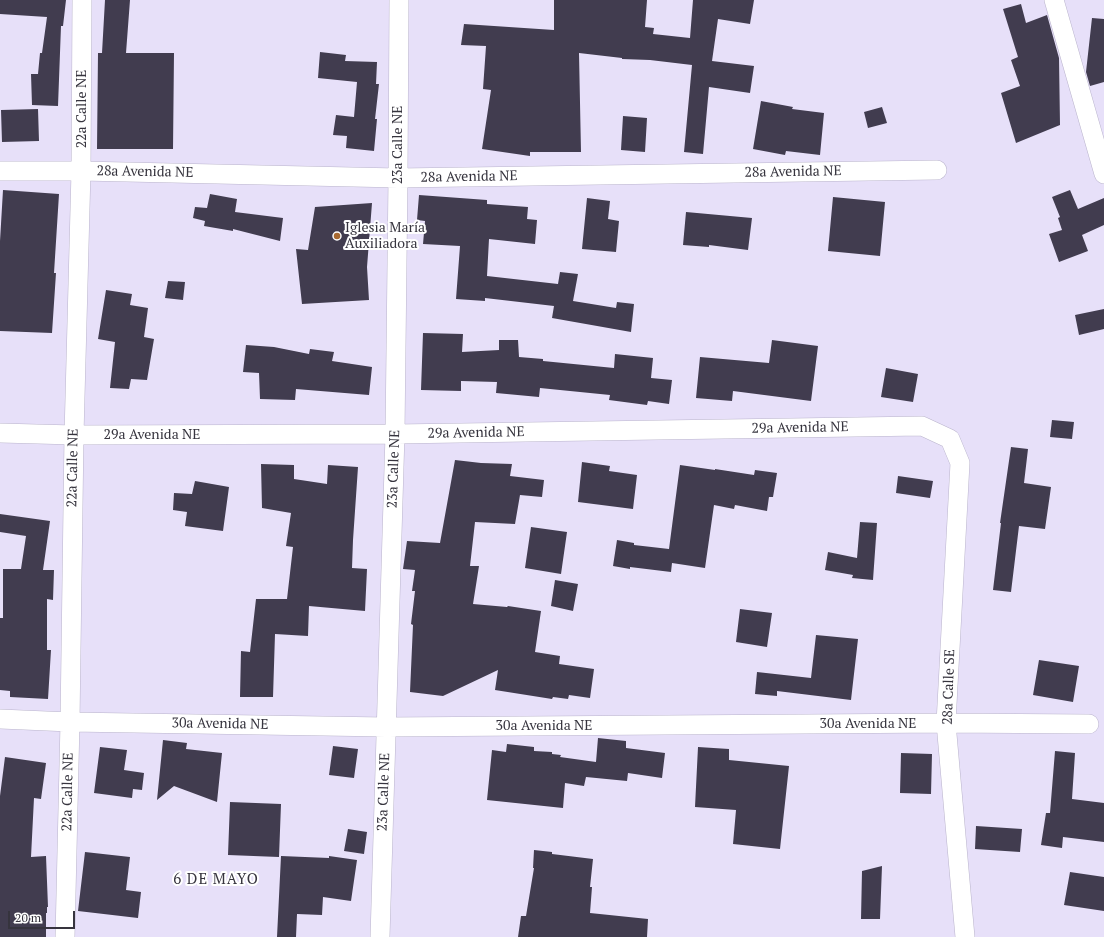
<!DOCTYPE html>
<html>
<head>
<meta charset="utf-8">
<style>
	body { margin:0 }
	#map { position:relative; width:1104px; height:937px; overflow:hidden; background:#e7e0f9; font-family:"PT Serif",serif }
	canvas { display:block }
	.scale { position:absolute; left:8px; top:911px; width:67px; height:18px; box-sizing:border-box; border:2px solid #36343e; border-top:0; padding-left:5px; font-size:12px; line-height:14px; white-space:nowrap; color:#36343e; -webkit-text-stroke:3px #fff; paint-order:stroke }
</style>
</head>
<body>
<div id="map">
<canvas width="1104" height="937"></canvas>
<div class="scale">20 m</div>
</div>
<script>
const g = document.querySelector('canvas').getContext('2d');
g.lineJoin = 'round';
function fillPath(path, color) { g.fillStyle = color; g.fill(path, 'evenodd'); }
const shape = rows => new Path2D(rows.map(r => 'M' + r).join(''));
function trace(path, color, width, dash) { g.strokeStyle = color; g.lineWidth = width; g.lineCap = dash ? 'butt' : 'round'; g.setLineDash(dash || []); g.stroke(path); }
function label(font, color, halo, rows, align = 'center') {
  g.font = font + ' "PT Serif",serif'; g.lineWidth = 4; g.setLineDash([]); g.textBaseline = 'middle'; g.strokeStyle = halo; g.fillStyle = color; for (const [text, x, y, turn = 0] of rows) {
    g.save(); g.translate(x, y); g.rotate((+turn || 0) * Math.PI / 180); g.textAlign = isNaN(turn) ? turn : align; if (halo) g.strokeText(text, 0, 0); g.fillText(text, 0, 0); g.restore();
  }
}
const building = shape([
	[0,0,66,0,63,26,61,26,58,106,32,105,31,74,38,74,40,53,42,53,47,17,0,14],
	[105,0,130,0,126,53,174,53,173,149,97,149,98,53,102,53],
	[554,0,647,0,645,27,654,28,653,34,690,38,693,0,754,0,750,24,718,19,712,61,754,66,750,93,709,87,703,154,684,152,692,65,650,60,622,59,622,58,579,53,581,152,530,152,530,156,482,149,491,90,483,89,486,46,461,45,464,24,554,30],
	[1021,4,1026,23,1047,15,1059,58,1060,125,1016,143,1001,93,1020,86,1011,60,1018,57,1003,9],
	[1092,18,1104,19,1104,82,1090,86,1086,72],
	[320,52,346,55,345,61,377,62,376,84,379,84,375,119,377,119,374,151,346,148,347,136,333,135,336,115,354,117,357,82,318,78],
	[761,101,793,107,792,109,824,113,820,155,786,151,785,155,753,149],
	[882,107,887,123,868,128,864,112],
	[38,109,39,141,2,142,1,110],
	[623,116,647,118,645,152,621,150],
	[3,190,59,194,54,273,56,273,52,333,0,331,0,241],
	[1070,190,1078,209,1104,198,1104,225,1082,235,1088,251,1059,262,1049,234,1062,230,1058,218,1060,217,1052,197],
	[210,194,237,199,235,212,283,218,280,241,233,229,233,231,204,226,205,221,193,218,195,207,207,208],
	[419,195,487,200,487,204,528,207,527,219,537,220,535,244,489,239,487,276,558,284,560,272,578,274,573,301,616,308,617,302,634,304,631,332,552,318,554,306,485,298,485,301,456,299,460,246,423,244,425,221,417,220],
	[833,197,885,202,880,256,828,251],
	[587,198,610,201,608,219,619,221,616,252,582,249],
	[372,203,367,267,369,300,302,304,296,249,308,250,315,207],
	[686,212,752,218,748,250,709,245,709,247,683,245],
	[168,281,185,282,183,300,165,298],
	[106,290,132,294,130,305,148,308,144,337,154,339,147,380,131,379,129,389,110,388,115,342,98,339],
	[1104,309,1104,329,1079,335,1075,315],
	[423,333,463,334,462,352,499,350,499,340,518,340,519,357,543,359,543,361,614,368,615,354,653,358,651,378,672,380,669,404,648,401,647,405,609,400,610,395,540,388,539,397,496,393,497,382,461,381,461,391,421,390],
	[772,340,818,346,811,401,733,391,732,401,696,398,700,357,769,363],
	[246,345,274,347,309,354,310,349,334,352,332,361,372,367,369,395,296,389,295,400,260,399,259,373,243,372],
	[886,368,918,374,913,402,881,397],
	[1052,420,1074,422,1072,439,1050,437],
	[1011,447,1028,449,1024,483,1051,487,1045,529,1019,526,1011,592,993,590,1001,523,1000,523],
	[455,460,481,463,512,464,510,476,544,480,542,497,520,495,515,524,475,522,470,566,479,566,473,604,507,607,508,606,541,611,535,652,560,656,559,664,594,669,590,698,569,695,568,699,553,697,552,699,495,690,498,670,443,696,410,692,413,625,411,624,415,591,412,591,415,570,403,569,407,541,440,543],
	[582,462,610,466,609,471,637,475,633,509,578,502],
	[261,464,294,465,294,479,327,484,328,465,358,467,353,540,352,568,367,569,365,611,309,606,308,636,275,634,273,697,240,697,241,651,250,652,256,599,287,599,293,547,286,546,291,513,262,508],
	[680,465,715,470,715,469,754,475,755,470,777,473,773,497,769,497,767,511,735,505,734,509,714,505,705,568,672,563,671,572,630,567,630,569,613,566,617,540,634,543,634,545,669,549],
	[898,476,933,481,930,498,896,493],
	[195,481,229,487,223,531,185,526,187,512,173,510,174,493,192,494],
	[0,514,50,521,43,570,54,570,53,600,47,599,47,650,51,650,48,699,10,697,10,691,0,690,0,618,3,618,3,569,21,569,26,536,0,532],
	[860,522,877,523,873,580,852,578,853,575,825,570,828,552,857,558],
	[531,527,567,532,561,574,525,568],
	[555,580,578,584,573,611,551,606],
	[740,609,772,613,767,647,736,642],
	[816,635,858,639,851,700,777,691,777,696,755,694,757,672,811,678],
	[1039,660,1079,666,1073,702,1033,695],
	[598,738,626,741,626,748,665,753,662,778,628,773,627,781,586,777,584,786,565,783,563,808,487,800,492,750,506,752,507,744,534,747,534,751,552,752,552,754,561,755,560,757,596,762],
	[163,740,187,743,186,749,222,753,217,802,174,786,157,800],
	[333,746,358,749,354,778,329,775],
	[100,747,127,750,124,770,144,773,142,790,133,789,132,798,94,793],
	[698,747,729,749,729,760,789,766,780,849,733,844,736,810,695,807],
	[1055,751,1075,753,1072,799,1104,803,1104,842,1063,837,1062,848,1041,845,1046,813,1050,813],
	[901,753,932,754,931,794,900,793],
	[5,757,46,763,41,799,34,798,31,857,46,856,48,907,47,907,47,913,46,913,46,937,0,937,0,796],
	[230,802,281,804,279,857,228,855],
	[976,826,1022,829,1020,852,975,849],
	[348,829,367,832,364,854,344,851],
	[534,850,552,852,552,854,593,859,590,887,592,887,590,913,648,919,647,937,518,937,521,916,526,916,534,868,533,868],
	[85,852,130,857,126,890,141,892,138,918,78,911],
	[281,856,329,858,329,856,357,860,351,901,323,897,322,915,297,914,296,937,277,937],
	[882,866,880,919,861,919,862,871],
	[1070,872,1104,877,1104,911,1064,905]
]);
const minor = shape([
	[1054,0,1104,174],
	[0,171,81,171,398,178,937,170],
	[0,433,74,435,395,434,922,426,950,439,960,463,946,723,965,937],
	[0,719,70,722,386,727,946,723,1089,724],
	[65,937,70,722,74,435,81,171,82,0],
	[380,937,395,434,398,178,399,0]
]);
const markers = [
	[337,236,4,"#a86930"]
];
const streetNames = [
	["22a Calle NE",82,109,-90],
	["23a Calle NE",398,145,-90],
	["28a Avenida NE",145,172,1],
	["28a Avenida NE",793,172,-1],
	["28a Avenida NE",469,177,-1],
	["29a Avenida NE",800,428,-1],
	["29a Avenida NE",476,433,-1],
	["29a Avenida NE",152,435],
	["22a Calle NE",73,468,-89],
	["23a Calle NE",394,469,-88],
	["28a Calle SE",949,687,-88],
	["30a Avenida NE",220,724,1],
	["30a Avenida NE",868,724],
	["30a Avenida NE",544,726],
	["22a Calle NE",68,792,-89],
	["23a Calle NE",384,792,-88]
];
const poiNames = [
	["Iglesia María",345,228],
	["Auxiliadora",345,244]
];
const neighbourhoodNames = [
	["6 DE MAYO",216,880]
];
fillPath(building, '#413c4f');
trace(minor, '#bab4cc', 20);
trace(minor, '#fff', 19);
for (const [x, y, r, color] of markers) { const dot = new Path2D(); dot.arc(x, y, r, 0, 2 * Math.PI); g.fillStyle = color; g.fill(dot); trace(dot, '#fff', 1.5); }
label('14px', '#36343e', '#fff', streetNames);
label('14px', '#36343e', '#fff', poiNames, 'left');
g.letterSpacing = '1px';
label('15px', '#36343e', '#fff', neighbourhoodNames);
g.letterSpacing = '0px';
</script>
</body>
</html>
